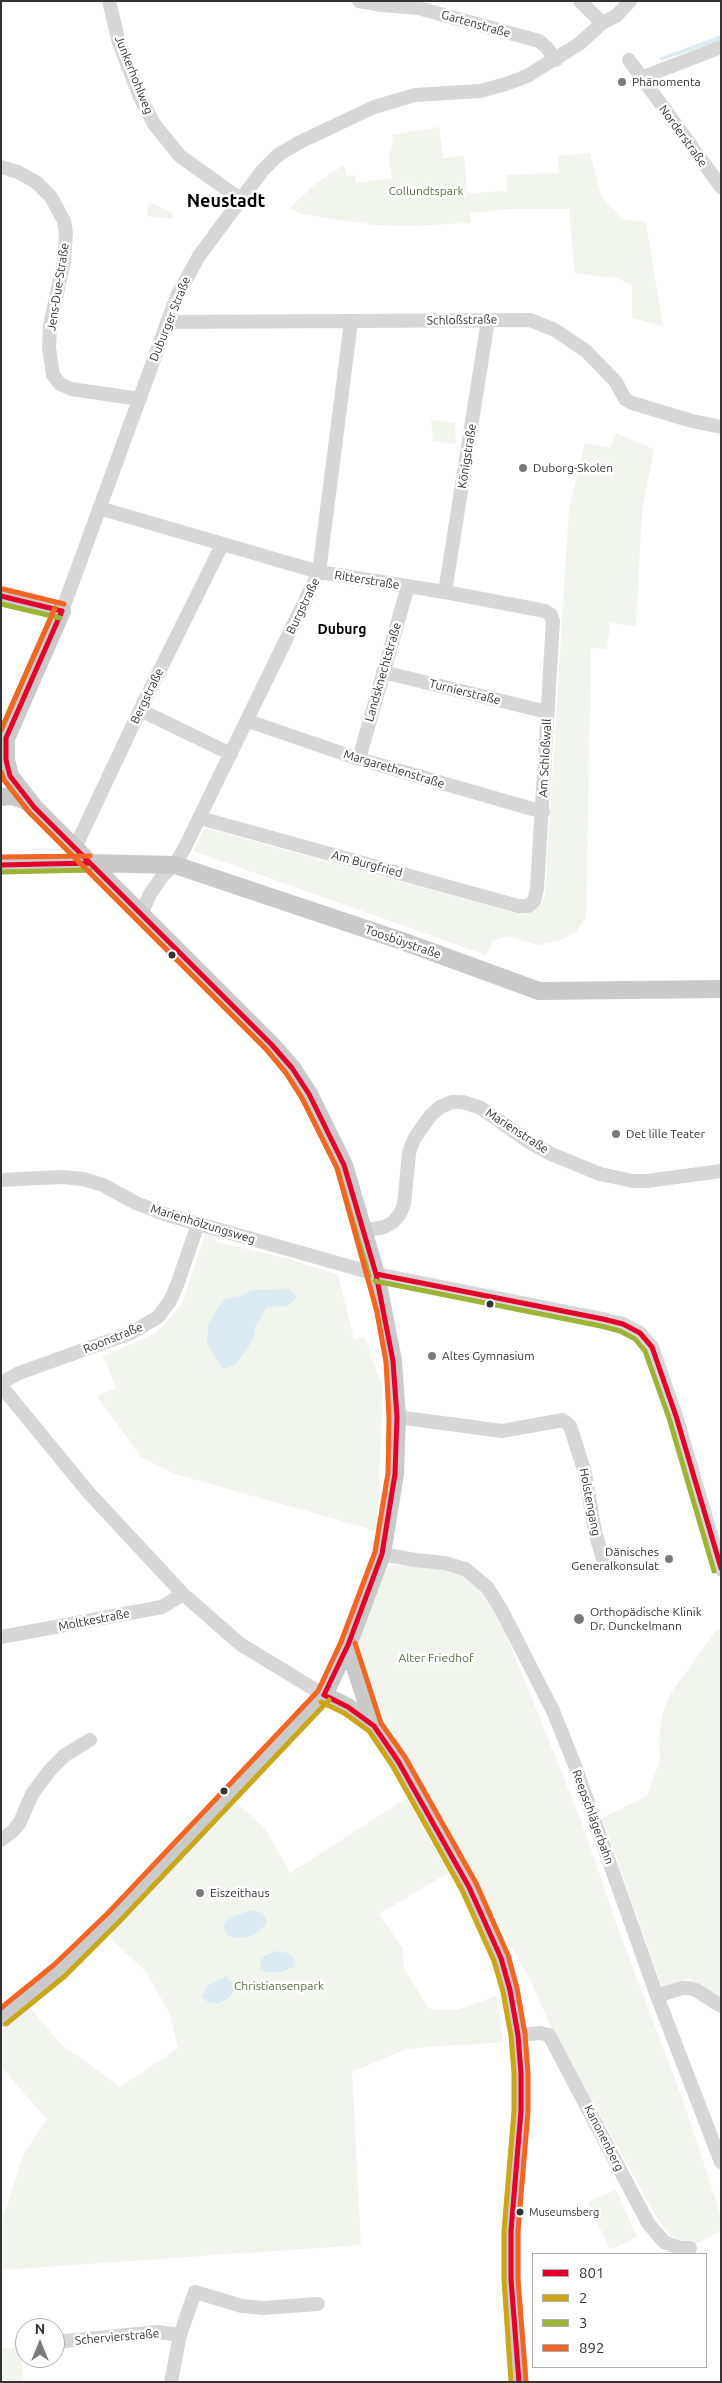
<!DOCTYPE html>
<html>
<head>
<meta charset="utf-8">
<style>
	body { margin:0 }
	#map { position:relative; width:722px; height:2383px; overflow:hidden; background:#fff; font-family:Ubuntu,sans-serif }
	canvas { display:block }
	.frame { position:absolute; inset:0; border:2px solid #333; pointer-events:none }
	.legend { position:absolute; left:532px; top:2253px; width:175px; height:115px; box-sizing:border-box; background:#fff; border:1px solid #adadad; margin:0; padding:6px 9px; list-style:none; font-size:15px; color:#333 }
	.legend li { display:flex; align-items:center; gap:10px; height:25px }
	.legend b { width:25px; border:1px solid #adadad }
	.north { position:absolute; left:15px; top:2318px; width:50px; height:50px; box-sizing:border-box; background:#fff; border:1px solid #adadad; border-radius:50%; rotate:0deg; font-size:14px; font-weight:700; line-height:20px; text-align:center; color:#333 }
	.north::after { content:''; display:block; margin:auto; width:18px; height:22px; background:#7a7a7a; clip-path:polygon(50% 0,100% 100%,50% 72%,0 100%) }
</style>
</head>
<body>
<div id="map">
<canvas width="722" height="2383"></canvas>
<div class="frame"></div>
<ul class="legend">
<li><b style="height:6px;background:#e4002b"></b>801</li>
<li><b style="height:6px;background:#caa619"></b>2</li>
<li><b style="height:6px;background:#9cb436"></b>3</li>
<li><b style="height:6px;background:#f26522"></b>892</li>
</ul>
<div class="north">N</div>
</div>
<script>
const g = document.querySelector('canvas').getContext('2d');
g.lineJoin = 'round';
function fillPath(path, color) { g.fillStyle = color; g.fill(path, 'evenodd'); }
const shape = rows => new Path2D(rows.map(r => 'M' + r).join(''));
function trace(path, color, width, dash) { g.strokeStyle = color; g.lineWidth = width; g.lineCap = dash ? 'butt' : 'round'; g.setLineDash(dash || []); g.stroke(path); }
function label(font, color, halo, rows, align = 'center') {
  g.font = font + ' Ubuntu,sans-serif'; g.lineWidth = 5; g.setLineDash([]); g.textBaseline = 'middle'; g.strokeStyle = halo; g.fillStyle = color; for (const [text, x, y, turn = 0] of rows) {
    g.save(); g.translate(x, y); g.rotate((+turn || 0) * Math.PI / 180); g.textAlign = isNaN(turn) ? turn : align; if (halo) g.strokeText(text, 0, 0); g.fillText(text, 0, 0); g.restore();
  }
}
const green = shape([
	[439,127,443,158,464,156,467,193,507,191,507,175,559,173,558,156,590,153,602,198,625,220,646,222,663,326,632,318,632,285,616,278,575,273,569,209,508,209,470,213,470,223,409,226,374,225,300,214,290,208,315,184,344,165,346,176,355,175,356,183,392,178,389,158,393,140,391,135],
	[149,202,173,213,172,219,147,216],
	[431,420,455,423,456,444,433,441],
	[616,433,654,449,642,511,636,626,610,623,607,649,591,648,586,917,576,932,559,941,538,945,507,936,493,941,486,955,193,851,205,828,515,913,530,912,542,904,545,894,569,509,585,443,610,448],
	[206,1232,215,1234,216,1242,286,1258,338,1275,354,1339,364,1337,383,1386,377,1531,175,1474,141,1457,97,1396,116,1388,103,1356,156,1333,182,1304],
	[441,1565,463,1571,484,1592,497,1612,582,1823,615,1920,685,2106,721,2216,721,2230,705,2240,693,2244,682,2242,671,2236,661,2225,552,2029,532,1984,369,1690,359,1661,360,1636,388,1566],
	[721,1627,721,1999,689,1978,662,1987,602,1818,647,1796,660,1761,659,1738,662,1716,670,1694,716,1631],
	[407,1798,448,1873,379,1914,402,1947,404,1969,429,2009,457,2010,496,1996,503,2042,406,2049,352,2072,361,2245,1,2270,1,2224,24,2153,47,2119,1,2067,1,2030,29,2007,61,2044,120,2087,178,2048,170,2014,146,1972,109,1937,234,1800,266,1830,290,1873],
	[616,2190,637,2237,610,2250,588,2202],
	[22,2347,23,2382,1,2382,1,2348]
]);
const water = shape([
	[721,35,721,40,661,61,659,58],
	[289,1289,297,1296,288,1306,267,1307,255,1327,255,1333,248,1348,237,1363,223,1370,207,1343,208,1326,216,1311,225,1299,240,1296,252,1290],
	[253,1910,261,1912,266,1917,266,1924,260,1931,249,1937,235,1938,227,1935,223,1925,230,1917],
	[275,1951,287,1953,294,1957,295,1966,282,1972,269,1973,260,1970,261,1958],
	[226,1976,235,1986,230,1997,218,2004,207,2002,202,1996,207,1986]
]);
const minor = shape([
	[109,1,119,43,140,97,154,124,180,156,240,199],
	[359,1,382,5,418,8,539,41,547,48,556,60],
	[580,1,602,23],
	[629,60,721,187],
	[641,78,721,47],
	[1,167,18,172,36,182,51,197,64,221,66,233,64,261,50,325,49,348,53,375,60,384,71,389,140,399],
	[167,322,530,320,555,330,586,351,616,382,625,399,632,403,692,421,721,427],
	[99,508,319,572,445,592,545,611,551,615,553,621,537,889,534,901,528,906,518,906,200,818],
	[445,592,488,320],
	[62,611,177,296,199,256,262,171,278,155,300,142,374,107,415,95,480,91,506,84,527,76,579,44,602,23,616,16,630,1],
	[383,672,547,712],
	[140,710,231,754],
	[248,721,359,759,543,812],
	[359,759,408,586],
	[75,848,140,710,222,545],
	[141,915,150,894,164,874,175,865,185,847,319,572,351,322],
	[1,1180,62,1177,83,1179,103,1185,136,1203,167,1215,376,1274,603,1319,623,1324,640,1333,652,1347,676,1416,721,1569],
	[363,1231,384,1227,393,1222,400,1214,404,1204,409,1153,414,1139,430,1116,440,1107,452,1102,463,1102,481,1108,529,1142,551,1154,600,1174,633,1181,647,1181,721,1171],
	[1,1383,19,1373,131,1333,158,1317,170,1301,177,1285,198,1224],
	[1,1386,89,1493,183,1594,240,1644,324,1695],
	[397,1417,502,1431,563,1420,570,1426,585,1473,595,1532,603,1559],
	[382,1554,415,1560,445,1563,465,1569,487,1587,501,1609,553,1711,574,1763,657,1996,721,2162],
	[1,1637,162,1607,183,1594],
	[1,1840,13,1831,20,1822,32,1794,50,1770,65,1755,90,1740],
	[657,1996,682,1988,689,1988,696,1990,721,2006],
	[518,2035,540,2033,549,2035,648,2223,664,2242,679,2248,690,2248],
	[55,2342,158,2332,180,2335],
	[24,2344,25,2344],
	[171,2382,180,2335,195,2292,242,2306,264,2308,318,2304]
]);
const major = shape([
	[1,596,62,611,2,748],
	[1,797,12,796,24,800,32,805],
	[1,865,90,863,175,865,402,941,539,991,721,989],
	[348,1645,374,1726],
	[324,1695,348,1707,374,1726,398,1761,469,1887,501,1958,510,1990,518,2035,521,2073,521,2111,511,2231,511,2279,519,2382],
	[1,2018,60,1970,114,1917,324,1695,348,1645,382,1554,395,1474,397,1417,393,1361,376,1274,344,1165,309,1094,292,1068,271,1044,34,807,10,776,6,760,6,738]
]);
const bus1 = shape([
	[1,596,62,611],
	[62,611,6,738,6,760,10,776,34,807,271,1044,292,1068,309,1094,344,1165,376,1274,393,1361,397,1417,395,1474,382,1554,348,1645,324,1695,348,1707,374,1726,398,1761,469,1887,501,1958,510,1990,518,2035,521,2073,521,2111,511,2231,511,2279,519,2382],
	[1,865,90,863],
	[376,1274,603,1319,623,1324,640,1333,652,1347,676,1416,721,1568]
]);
const bus2 = shape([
	[321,1702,344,1713,369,1731,392,1765,462,1890,494,1961,503,1992,511,2036,514,2073,514,2111,504,2231,504,2280,511,2382],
	[6,2024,65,1976,119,1922,329,1700]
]);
const bus3 = shape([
	[1,604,60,618],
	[1,730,55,608],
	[1,772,4,780,29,812,266,1049,286,1073,302,1098,337,1168,369,1276],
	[1,872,90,870],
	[375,1281,601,1326,620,1331,635,1339,645,1351,669,1418,714,1571]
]);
const bus4 = shape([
	[3,589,64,604],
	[1,730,55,608],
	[1,772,4,780,29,812,266,1049,286,1073,302,1098,337,1168,377,1312,386,1362,389,1417,388,1473,375,1552,341,1642,318,1691,109,1912,55,1964,1,2008],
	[1,857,90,856],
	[355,1643,381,1723,405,1757,476,1883,508,1955,517,1988,525,2034,528,2073,528,2112,518,2231,518,2279,526,2381]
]);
const markers = [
	[622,82,5,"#7a7a7a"],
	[523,468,5,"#7a7a7a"],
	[172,955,4.5,"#333"],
	[616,1134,5,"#7a7a7a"],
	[490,1304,4.5,"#333"],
	[432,1356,5,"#7a7a7a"],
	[669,1559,5,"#7a7a7a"],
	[579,1619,6,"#7a7a7a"],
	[224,1791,4.5,"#333"],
	[200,1893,5,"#7a7a7a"],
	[520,2212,4.5,"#333"]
];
const busNames = [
	["Museumsberg",529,2212]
];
const streetNames = [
	["Gartenstraße",476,24,16],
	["Junkerhohlweg",134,75,68],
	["Norderstraße",683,136,54],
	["Jens-Due-Straße",58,287,-81],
	["Duburger Straße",170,319,-68],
	["Schloßstraße",462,320,-1],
	["Königstraße",467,456,-81],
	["Ritterstraße",367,580,9],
	["Burgstraße",303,606,-64],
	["Landsknechtstraße",383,672,-74],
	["Turnierstraße",465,692,14],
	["Bergstraße",147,696,-64],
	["Am Schloßwall",545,758,-87],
	["Margarethenstraße",394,769,17],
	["Am Burgfried",367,864,15],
	["Toosbüystraße",403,942,19],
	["Marienstraße",517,1131,33],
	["Marienhölzungsweg",203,1224,17],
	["Roonstraße",113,1338,-22],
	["Holstengang",590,1502,79],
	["Moltkestraße",94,1620,-11],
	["Reepschlägerbahn",593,1817,70],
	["Kanonenberg",604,2138,63],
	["Schervierstraße",117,2337,-5]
];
const poiNames = [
	["Phänomenta",632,82],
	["Duborg-Skolen",533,468],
	["Det lille Teater",626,1134],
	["Altes Gymnasium",442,1356],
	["Dänisches",659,1552,"right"],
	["Generalkonsulat",659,1566,"right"],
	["Orthopädische Klinik",590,1612],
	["Dr. Dunckelmann",590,1626],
	["Eiszeithaus",210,1893]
];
const parkNames = [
	["Collundtspark",426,191],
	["Alter Friedhof",436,1658],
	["Christiansenpark",279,1986]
];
const neighbourhoodNames = [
	["Duburg",342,629]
];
const districtNames = [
	["Neustadt",226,201]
];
fillPath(green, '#f1f5ed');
fillPath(water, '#ddebf3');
trace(minor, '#d7d7d7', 14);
trace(major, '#cacaca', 18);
trace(bus1, '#e4002b', 5);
trace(bus2, '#caa619', 5);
trace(bus3, '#9cb436', 5);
trace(bus4, '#f26522', 5);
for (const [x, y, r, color] of markers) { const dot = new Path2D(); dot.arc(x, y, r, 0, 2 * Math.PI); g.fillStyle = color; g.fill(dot); trace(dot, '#fff', 2); }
label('11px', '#333', '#fff', busNames, 'left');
label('12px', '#333', '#fff', streetNames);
label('12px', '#333', '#fff', poiNames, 'left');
label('12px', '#56703f', '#fff', parkNames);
label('bold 14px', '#000', '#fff', neighbourhoodNames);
label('bold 18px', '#000', '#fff', districtNames);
</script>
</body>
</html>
